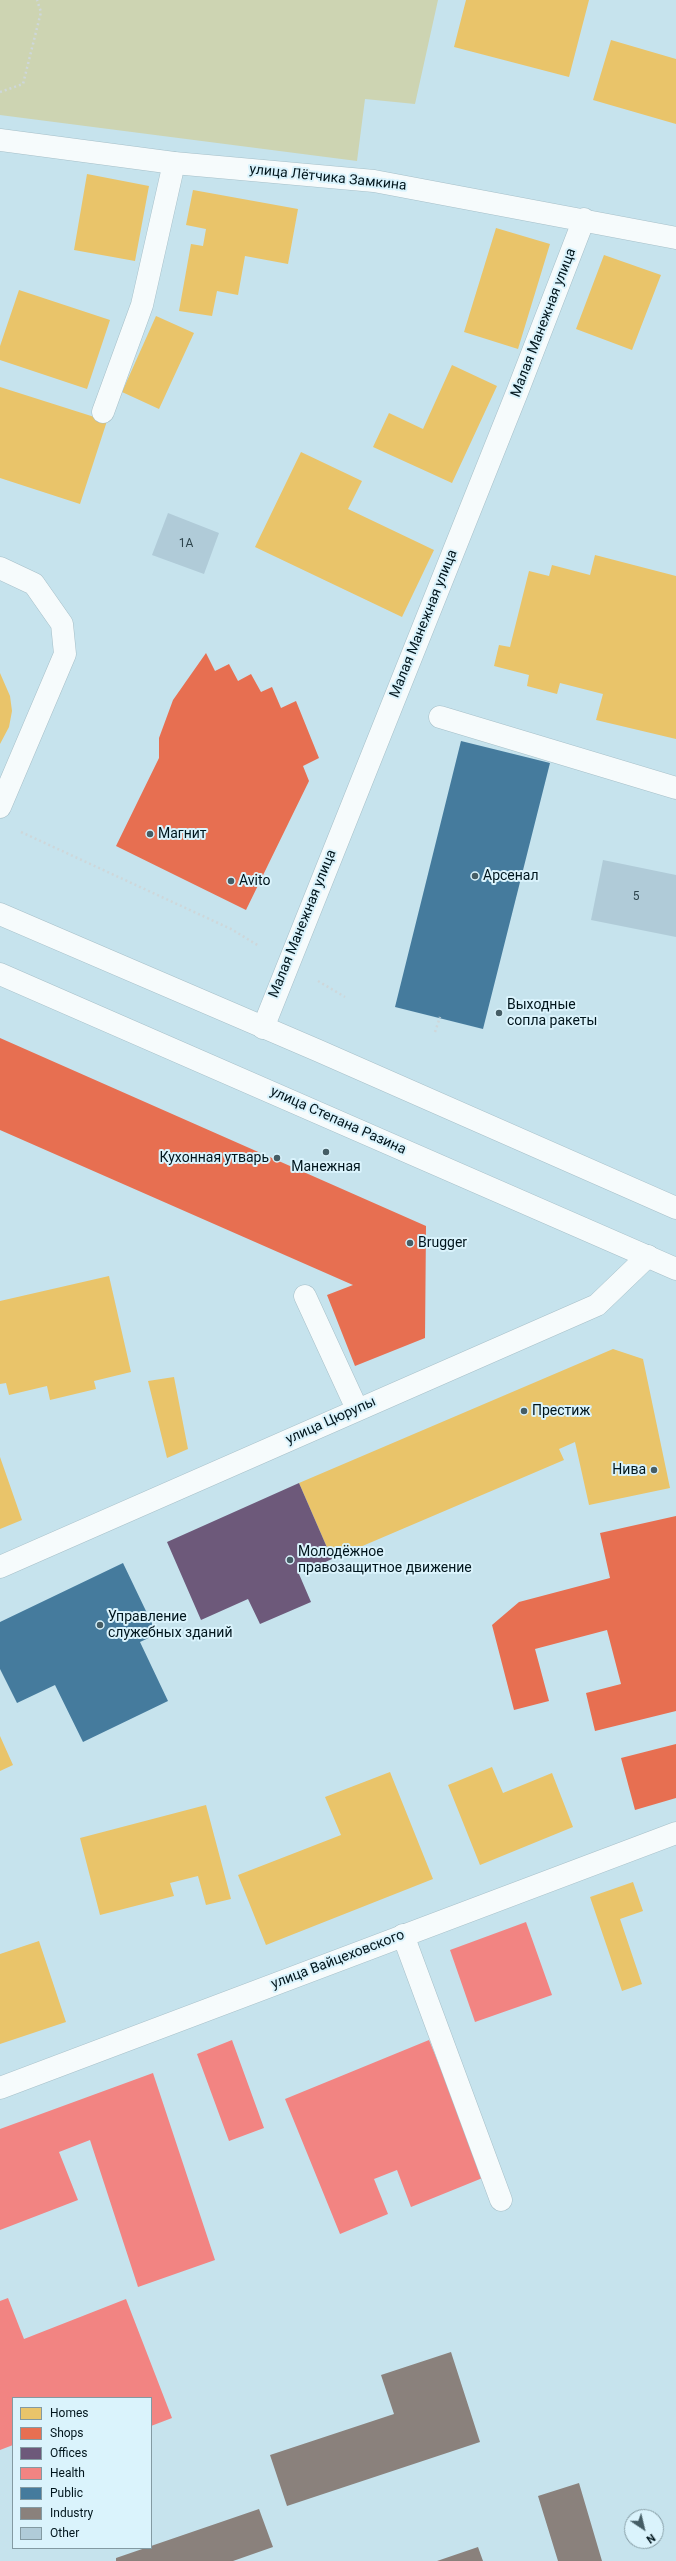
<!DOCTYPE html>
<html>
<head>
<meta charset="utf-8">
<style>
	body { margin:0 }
	#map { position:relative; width:676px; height:2561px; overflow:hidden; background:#c6e3ed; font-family:Roboto,sans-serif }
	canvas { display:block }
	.legend { position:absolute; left:12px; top:2397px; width:140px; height:152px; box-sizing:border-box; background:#daf3fc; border:1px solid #839aa2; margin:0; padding:5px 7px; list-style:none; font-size:12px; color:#00151c }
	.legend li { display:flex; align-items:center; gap:8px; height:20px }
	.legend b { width:20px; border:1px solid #839aa2 }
	.north { position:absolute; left:624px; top:2509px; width:40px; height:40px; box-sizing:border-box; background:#daf3fc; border:1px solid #839aa2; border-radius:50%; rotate:145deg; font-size:11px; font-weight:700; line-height:16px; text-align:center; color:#00151c }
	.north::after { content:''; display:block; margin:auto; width:14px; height:18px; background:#455d65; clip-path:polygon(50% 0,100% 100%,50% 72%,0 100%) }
</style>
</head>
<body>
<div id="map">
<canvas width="676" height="2561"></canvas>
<ul class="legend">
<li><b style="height:11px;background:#e9c46a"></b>Homes</li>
<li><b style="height:11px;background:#e76f51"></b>Shops</li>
<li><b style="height:11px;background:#6d597a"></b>Offices</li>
<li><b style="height:11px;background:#f28482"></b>Health</li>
<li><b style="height:11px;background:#457b9d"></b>Public</li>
<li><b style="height:11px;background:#8a817c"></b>Industry</li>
<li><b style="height:11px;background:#b0cbd8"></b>Other</li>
</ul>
<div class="north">N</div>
</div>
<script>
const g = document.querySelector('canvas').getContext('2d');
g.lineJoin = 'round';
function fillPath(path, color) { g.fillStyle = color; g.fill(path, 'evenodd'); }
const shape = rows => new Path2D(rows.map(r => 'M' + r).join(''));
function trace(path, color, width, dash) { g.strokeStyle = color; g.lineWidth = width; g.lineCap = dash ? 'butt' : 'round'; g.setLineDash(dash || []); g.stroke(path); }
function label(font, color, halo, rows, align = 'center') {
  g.font = font + ' Roboto,sans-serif'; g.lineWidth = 4; g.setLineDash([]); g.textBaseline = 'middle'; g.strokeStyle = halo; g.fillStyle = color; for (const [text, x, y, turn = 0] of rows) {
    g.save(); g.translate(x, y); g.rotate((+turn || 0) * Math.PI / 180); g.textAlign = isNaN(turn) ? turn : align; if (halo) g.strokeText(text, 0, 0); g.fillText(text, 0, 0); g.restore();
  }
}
const green = shape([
	[0,0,438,0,415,104,365,99,357,161,0,115]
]);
const homes = shape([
	[466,0,589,0,569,77,454,47],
	[611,40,676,59,676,124,593,100],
	[87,174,149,186,135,261,74,250],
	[193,190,298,209,288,264,245,256,238,295,217,291,212,316,179,311,191,244,203,246,206,229,186,225],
	[496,228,550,244,518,349,464,332],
	[604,255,661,275,632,350,576,329],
	[19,290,110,320,87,389,0,360,0,346],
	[156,316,194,333,159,409,122,392],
	[452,365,497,386,452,483,373,447,389,413,423,429],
	[0,387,107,421,80,504,0,478],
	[301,452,362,481,348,509,434,550,402,617,255,547],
	[595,555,676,576,676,739,596,720,603,694,560,683,557,694,527,686,529,675,494,666,499,645,510,647,529,571,549,576,552,565,590,575],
	[0,673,10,696,12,711,9,727,0,744],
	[109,1276,131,1372,94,1381,96,1389,50,1400,47,1386,9,1395,6,1383,0,1384,0,1301],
	[613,1349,643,1359,670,1488,589,1505,575,1442,559,1449,564,1460,332,1559,299,1483],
	[174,1377,188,1449,167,1458,148,1381],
	[0,1457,22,1520,0,1529],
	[0,1736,13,1765,0,1771],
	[492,1767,503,1793,552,1773,573,1827,480,1865,448,1785],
	[390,1772,433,1879,266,1945,238,1875,341,1835,325,1797],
	[206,1805,231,1899,206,1905,198,1876,170,1883,174,1896,100,1915,80,1838],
	[633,1882,643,1911,620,1919,642,1984,622,1991,590,1897],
	[39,1941,66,2022,0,2044,0,1954]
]);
const shops = shape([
	[206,653,215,671,229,664,238,681,251,674,261,692,272,687,281,708,296,701,319,758,303,766,309,781,246,910,116,846,159,758,159,738,173,700],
	[0,1038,426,1226,425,1338,355,1366,327,1295,353,1285,0,1130],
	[676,1516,676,1711,595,1731,586,1693,621,1684,607,1630,535,1649,549,1701,514,1710,492,1625,519,1602,610,1578,600,1533],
	[676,1744,676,1798,635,1810,621,1758]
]);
const offices = shape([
	[299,1483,332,1559,299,1574,311,1602,260,1624,248,1599,201,1620,167,1542]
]);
const health = shape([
	[526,1922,552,1995,475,2022,450,1950],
	[232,2040,264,2128,229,2141,197,2054],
	[429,2040,485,2177,411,2207,397,2170,374,2179,388,2214,340,2234,285,2099],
	[153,2073,215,2260,138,2287,90,2140,59,2152,78,2200,0,2230,0,2129],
	[8,2298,24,2339,126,2299,172,2418,151,2426,151,2398,13,2398,13,2445,0,2450,0,2301]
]);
const public = shape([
	[461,741,550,763,483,1029,395,1007],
	[123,1563,157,1634,140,1642,168,1701,83,1742,55,1685,17,1703,0,1669,0,1622]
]);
const industry = shape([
	[451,2352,480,2442,287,2506,270,2455,394,2414,381,2375],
	[579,2483,602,2561,558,2561,538,2496],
	[259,2509,273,2547,233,2561,116,2561,116,2558],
	[478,2547,483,2561,437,2561]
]);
const building = shape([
	[168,513,219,533,204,574,152,555],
	[603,860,676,875,676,937,591,920]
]);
const path = shape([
	[0,92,23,84,41,12,37,0],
	[21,832,231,929,259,946],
	[318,981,345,997],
	[435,1032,440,1017]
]);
const lane = shape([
	[103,412,142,305,174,163],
	[0,568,34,584,62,624,65,654,0,807],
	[440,717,676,788],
	[305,1296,357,1409],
	[403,1935,501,2200]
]);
const street = shape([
	[0,140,174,163,374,181,676,238],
	[263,1028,518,390,584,219],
	[0,1567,597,1305,648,1256],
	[0,2088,676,1833]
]);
const primary = shape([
	[0,914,319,1051,676,1208],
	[0,974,676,1269]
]);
const markers = [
	[150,834,4,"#455d65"],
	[475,876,4,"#455d65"],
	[231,881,4,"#455d65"],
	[499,1013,4,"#455d65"],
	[326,1152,4,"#455d65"],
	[277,1158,4,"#455d65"],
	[410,1243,4,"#455d65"],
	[524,1411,4,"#455d65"],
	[654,1470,4,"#455d65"],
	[290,1560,4,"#455d65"],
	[100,1625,4,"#455d65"]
];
const numberNames = [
	["1А",186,544],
	["5",636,897]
];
const streetNames = [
	["улица Лётчика Замкина",328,178,6],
	["Малая Манежная улица",544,323,-69],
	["Малая Манежная улица",424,624,-68],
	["Малая Манежная улица",303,924,-68],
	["улица Степана Разина",338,1121,24],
	["улица Цюрупы",331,1421,-24],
	["улица Вайцеховского",338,1960,-21]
];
const poiNames = [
	["Магнит",158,834],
	["Арсенал",483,876],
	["Avito",239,881],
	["Выходные",507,1005],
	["сопла ракеты",507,1021],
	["Кухонная утварь",269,1158,"right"],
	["Манежная",326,1167,"center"],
	["Brugger",418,1243],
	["Престиж",532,1411],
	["Нива",646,1470,"right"],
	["Молодёжное",298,1552],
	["правозащитное движение",298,1568],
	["Управление",108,1617],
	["служебных зданий",108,1633]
];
fillPath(green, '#cdd4b2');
fillPath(homes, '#e9c46a');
fillPath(shops, '#e76f51');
fillPath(offices, '#6d597a');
fillPath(health, '#f28482');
fillPath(public, '#457b9d');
fillPath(industry, '#8a817c');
fillPath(building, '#b0cbd8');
trace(lane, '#a6bfc8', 23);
trace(street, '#a6bfc8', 23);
trace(primary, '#a6bfc8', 23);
trace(path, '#ced7da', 2.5, [2, 3]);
trace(lane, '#f6fbfc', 22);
trace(street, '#f6fbfc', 22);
trace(primary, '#f6fbfc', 22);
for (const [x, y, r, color] of markers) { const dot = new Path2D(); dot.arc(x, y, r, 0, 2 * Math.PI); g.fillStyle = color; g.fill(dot); trace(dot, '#daf3fc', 1.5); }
label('12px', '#2d444c', null, numberNames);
label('14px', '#00151c', '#daf3fc', streetNames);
label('14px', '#00151c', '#daf3fc', poiNames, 'left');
</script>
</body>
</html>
